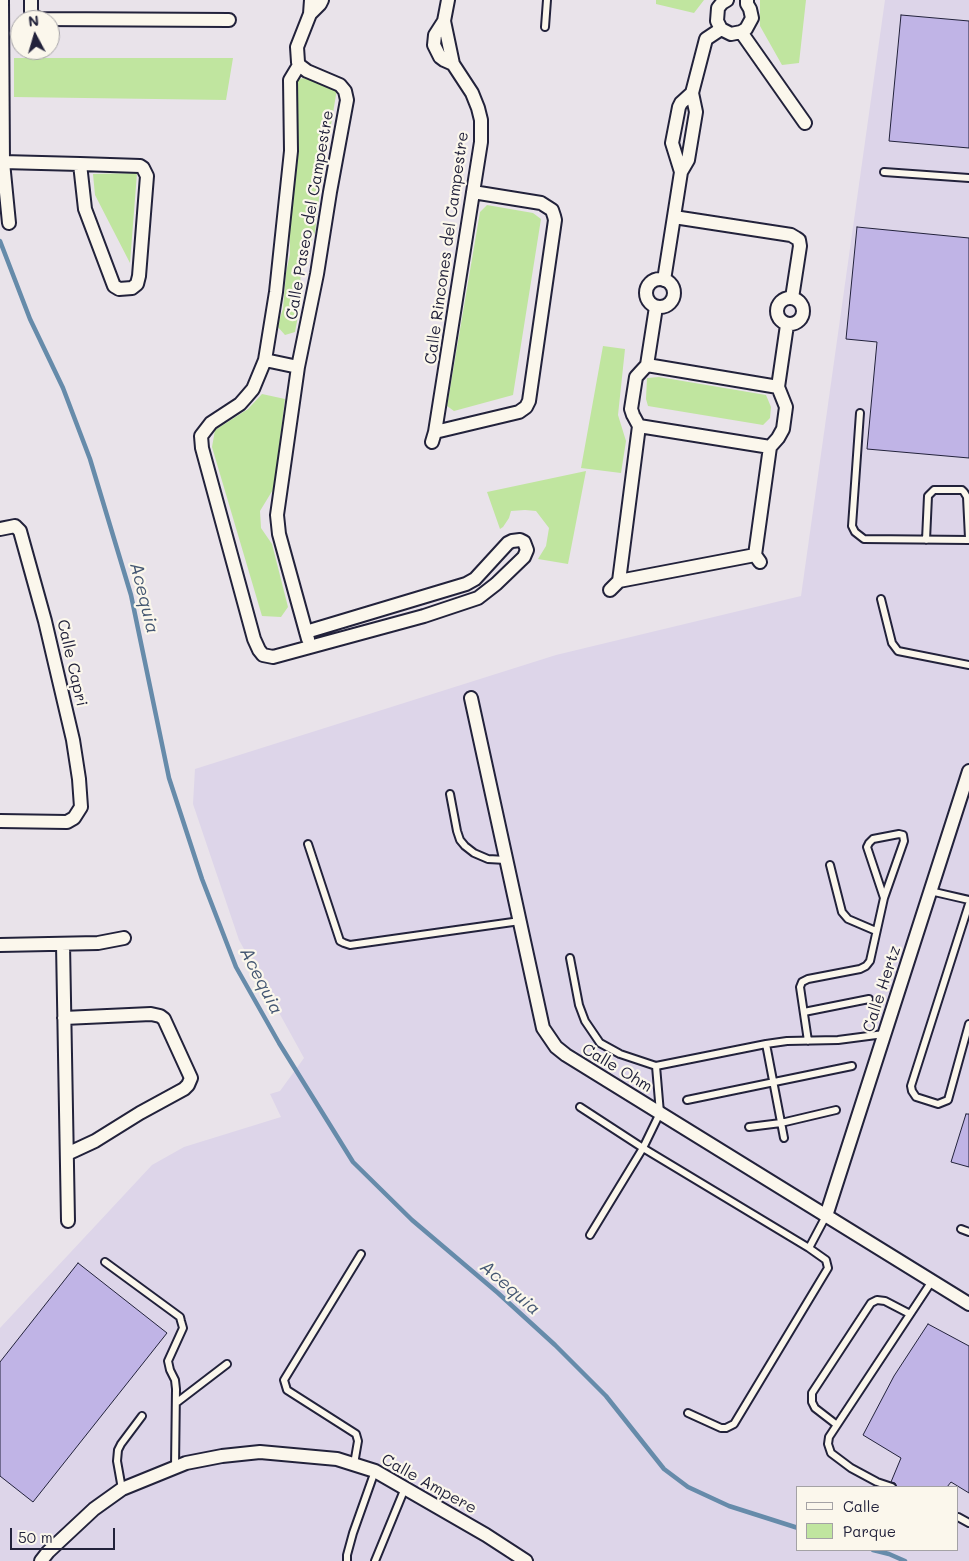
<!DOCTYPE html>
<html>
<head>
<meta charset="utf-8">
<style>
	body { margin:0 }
	#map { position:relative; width:969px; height:1561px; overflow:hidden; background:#e9e3ea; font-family:Mali,sans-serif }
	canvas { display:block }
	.legend { position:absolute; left:796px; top:1486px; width:162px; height:65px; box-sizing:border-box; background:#fbf7ec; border:1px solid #a4a2a5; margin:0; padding:6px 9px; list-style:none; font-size:15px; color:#22223b }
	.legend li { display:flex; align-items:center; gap:10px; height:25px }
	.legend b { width:25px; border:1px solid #a4a2a5 }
	.north { position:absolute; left:10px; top:10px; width:50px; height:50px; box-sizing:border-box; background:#fbf7ec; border:1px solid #a4a2a5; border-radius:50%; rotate:354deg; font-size:14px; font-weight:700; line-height:20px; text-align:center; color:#22223b }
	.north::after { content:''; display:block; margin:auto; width:18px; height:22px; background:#22223b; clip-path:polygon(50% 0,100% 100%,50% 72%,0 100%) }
	.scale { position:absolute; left:10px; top:1528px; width:105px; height:22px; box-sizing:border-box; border:2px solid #22223b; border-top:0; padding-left:6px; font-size:15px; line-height:18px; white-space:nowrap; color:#22223b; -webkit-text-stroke:4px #fbf7ec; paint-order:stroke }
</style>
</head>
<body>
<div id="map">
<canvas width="969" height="1561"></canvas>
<ul class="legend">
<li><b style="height:6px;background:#fbf7ec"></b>Calle</li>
<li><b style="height:14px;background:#c0e59f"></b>Parque</li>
</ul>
<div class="north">N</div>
<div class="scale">50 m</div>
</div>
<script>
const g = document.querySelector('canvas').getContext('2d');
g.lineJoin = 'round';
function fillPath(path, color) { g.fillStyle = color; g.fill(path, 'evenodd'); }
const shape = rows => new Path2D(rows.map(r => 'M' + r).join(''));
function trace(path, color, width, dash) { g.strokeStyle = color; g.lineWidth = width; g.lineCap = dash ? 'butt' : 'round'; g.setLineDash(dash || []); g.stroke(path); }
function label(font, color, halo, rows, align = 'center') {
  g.font = font + ' Mali,sans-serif'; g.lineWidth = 4.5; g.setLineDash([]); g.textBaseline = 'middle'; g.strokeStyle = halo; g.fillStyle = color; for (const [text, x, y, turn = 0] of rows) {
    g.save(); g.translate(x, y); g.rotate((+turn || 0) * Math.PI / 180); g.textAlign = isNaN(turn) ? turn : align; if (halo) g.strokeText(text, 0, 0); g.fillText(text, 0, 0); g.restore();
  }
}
const built = shape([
	[885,0,969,0,969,1561,0,1561,0,1328,152,1165,184,1147,281,1117,270,1094,280,1091,304,1058,239,940,193,804,195,769,556,655,801,596],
	[798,1487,958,1487,958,1550,798,1550]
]);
const green = shape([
	[656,0,704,0,694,13,656,4],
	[760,0,806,0,799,63,782,65,760,26],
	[14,58,233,58,226,100,14,97],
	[306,78,337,89,320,190,315,232,301,267,299,311,295,332,285,335,277,326,283,309,286,273,290,254,290,212,298,140,296,79],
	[137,173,130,263,95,195,93,174],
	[487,205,533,213,541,219,513,395,454,411,447,406,480,212],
	[603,346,625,349,618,415,626,441,621,473,581,468],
	[659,377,766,395,771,407,770,418,763,425,648,406,646,399,647,378],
	[262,394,285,399,274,488,260,511,261,528,272,544,288,607,281,617,262,616,212,447,215,430,248,409],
	[586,471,568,564,538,559,546,546,549,528,536,511,525,510,511,511,509,518,503,527,500,529,487,492]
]);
const stream = shape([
	[0,241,30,319,63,388,90,459,131,595,169,778,202,879,236,967,279,1043,353,1162,412,1220,498,1293,555,1345,606,1396,664,1469,688,1487,729,1506,798,1528],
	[873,1550,889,1554,905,1561]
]);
const building = shape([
	[901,15,969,21,969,148,889,141,901,15],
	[857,227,969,238,969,458,867,449,877,342,846,339,857,227],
	[966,1114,969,1114,969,1167,951,1162,966,1114],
	[78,1263,167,1333,33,1502,0,1476,0,1362,78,1263],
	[928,1324,969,1346,969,1493,951,1482,947,1487,897,1487,895,1483,891,1482,901,1458,863,1435,894,1376,928,1324]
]);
const service = shape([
	[545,27,547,0],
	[884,172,969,178],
	[860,413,852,526,855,532,864,539,969,540],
	[926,540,928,496,934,490,962,490,964,492,967,497,969,538],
	[881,599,892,643,898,651,969,665],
	[450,794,457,831,460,840,465,846,474,853,488,859,506,860],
	[308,844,340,941,344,943,350,945,520,921],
	[830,865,842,912,848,919,876,931],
	[930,891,969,900],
	[969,904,911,1086,912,1091,916,1097,938,1104,948,1100,969,1024],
	[570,958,579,1005,585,1021,600,1043,620,1054,656,1066,660,1113,643,1148,580,1107],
	[804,1012,869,999],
	[808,1041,800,987,802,982,808,979,860,969,866,966,870,961,884,898,904,841,903,835,899,834,873,839,869,843,867,847,884,898],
	[766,1044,784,1138],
	[656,1066,766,1044,787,1041,838,1040,884,1034],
	[687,1100,852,1066],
	[749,1127,781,1123,836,1110],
	[961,1229,969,1232],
	[590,1235,643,1148,809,1248,826,1216],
	[105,1262,180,1317,181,1321,183,1328,168,1361,170,1370,175,1380,176,1389,175,1467],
	[176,1403,227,1364],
	[688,1413,721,1428,726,1428,734,1424,828,1268,826,1260,809,1248],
	[837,1425,815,1408,812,1402,812,1393,871,1303,877,1300,885,1301,910,1314],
	[354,1464,358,1441,356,1434,287,1390,284,1380,361,1254],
	[892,1487,877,1482,851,1468,831,1453,828,1444,829,1437,932,1281],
	[122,1489,117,1461,118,1450,121,1444,142,1416],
	[958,1517,969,1523],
	[347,1561,347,1555,353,1533,375,1471],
	[375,1561,405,1488]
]);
const minor = shape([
	[2,0,3,162,9,223],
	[31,0,31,11,33,16,39,19,229,20],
	[310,14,320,4,322,0],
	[444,21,435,35,434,45,440,57,444,60,453,64],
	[721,29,717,21,718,8,722,3,727,0],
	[741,32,805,123],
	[741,32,746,29,752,18,750,9,747,4,747,0],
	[299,65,290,80,291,151,276,292,265,360,253,389,247,396,240,404,211,423,201,436,202,448,254,639,259,650,263,655,273,657,424,616,478,598,496,584,524,557,527,550,524,542,520,540,512,541,508,543,475,579,466,584,306,632],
	[3,162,80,164,140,166,143,168,147,176,139,276,137,284,132,288,119,289,114,286,85,209,80,164],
	[681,172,672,143,679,107,681,103,692,93],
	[674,217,791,235,796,238,799,240,800,246,792,298],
	'646 293a14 14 0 1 1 28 0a14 14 0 1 1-28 0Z',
	[664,280,681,172,688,160,696,112,692,93,706,39,721,29,731,34,741,32],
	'777 311a13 13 0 1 1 26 0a13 13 0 1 1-26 0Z',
	[265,360,298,367],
	[647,365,778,387],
	[639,426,770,447],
	[435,432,519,412,526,407,529,401,555,220,554,216,552,210,541,203,473,192],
	[432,442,435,432,481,142,481,120,478,108,472,93,453,64,444,21,448,0],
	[0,529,15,526,20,531,45,621,73,740,79,779,81,807,74,818,67,822,0,821],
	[755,555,770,447,778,438,783,429,786,407,778,387,787,325],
	[619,581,639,426,633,415,631,409,636,377,647,365,656,307],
	[610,590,619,581,755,555,760,562],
	[308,639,279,534,277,515,298,367,317,274,330,192,347,100,345,91,340,85,307,71,299,65,298,62,297,47,310,14,311,0],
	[471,698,543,1028,556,1047,566,1055,969,1304],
	[63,944,68,1221],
	[0,945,98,943,124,938],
	[64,1018,151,1014,160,1016,164,1019,191,1078,188,1085,184,1089,140,1113,95,1141,67,1154],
	[826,1216,969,771],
	[41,1561,48,1552,94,1509,122,1489,186,1463,222,1456,260,1452,337,1459,375,1471,486,1535,526,1561]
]);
const streetNames = [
	["Calle Paseo del Campestre",310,215,-80],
	["Calle Rincones del Campestre",447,248,-82],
	["Calle Capri",72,663,77],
	["Calle Hertz",882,989,-72],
	["Calle Ohm",617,1068,31],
	["Calle Ampere",429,1484,29]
];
const waterNames = [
	["Acequia",144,598,76],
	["Acequia",261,981,63],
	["Acequia",510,1288,41]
];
fillPath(built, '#ddd5e9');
fillPath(green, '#c0e59f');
trace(stream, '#668baa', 4.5);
fillPath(building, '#c0b4e6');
trace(building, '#22223b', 1);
trace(service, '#22223b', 10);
trace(minor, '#22223b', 16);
trace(service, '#fbf7ec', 6);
trace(minor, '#fbf7ec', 12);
label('16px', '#22223b', '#fbf7ec', streetNames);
label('italic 18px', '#445772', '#fbf7ec', waterNames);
</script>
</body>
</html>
